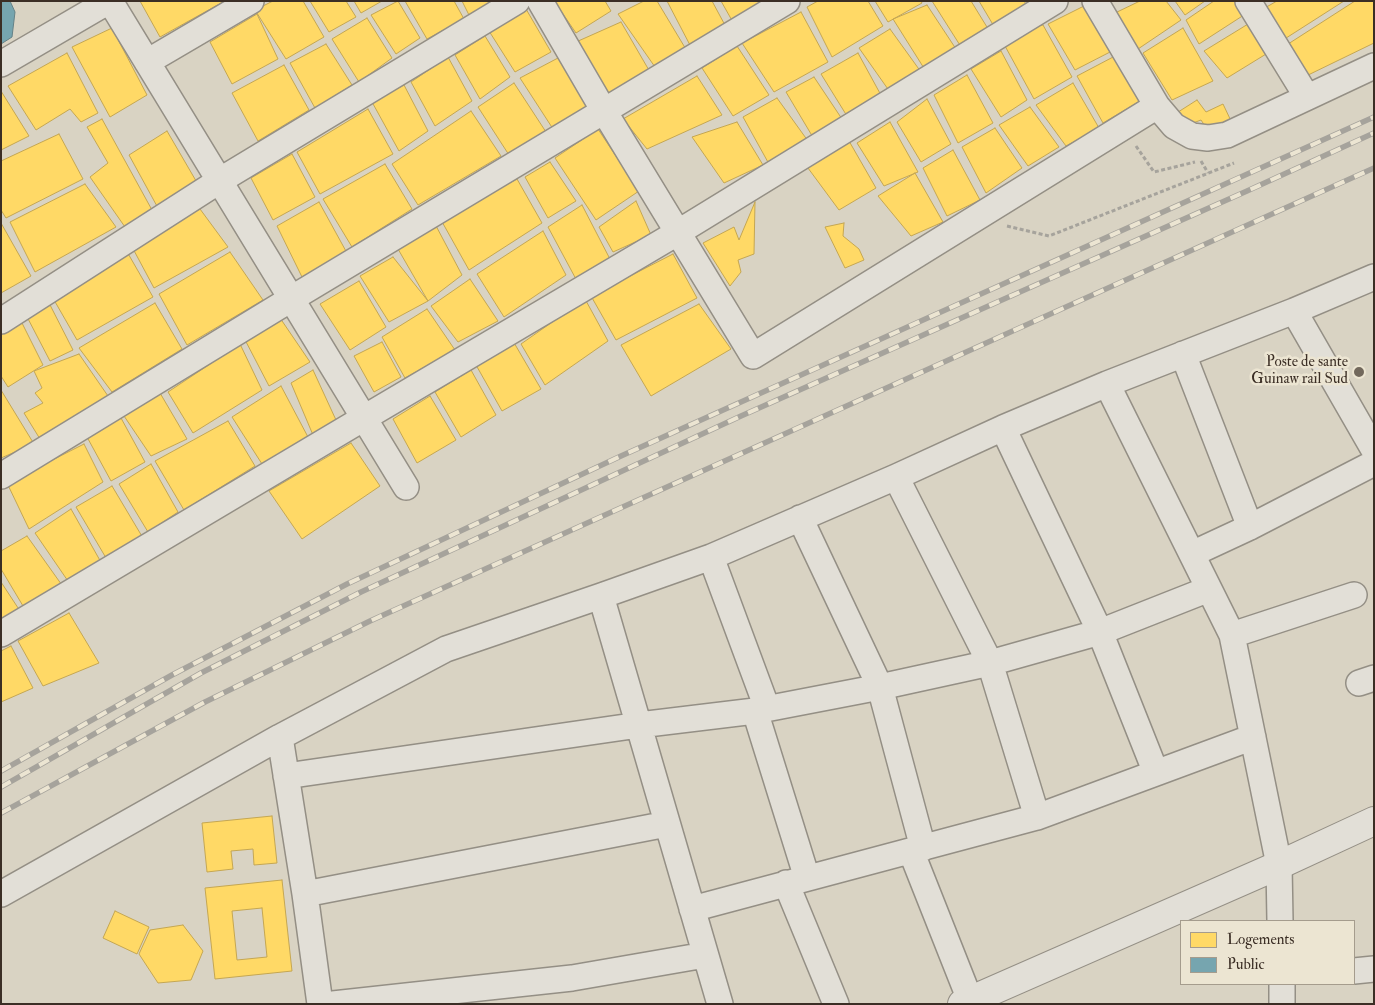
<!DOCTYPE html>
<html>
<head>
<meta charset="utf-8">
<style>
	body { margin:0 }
	#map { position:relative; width:1375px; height:1005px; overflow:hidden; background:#d9d3c3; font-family:"IM FELL Double Pica",serif }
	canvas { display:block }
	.frame { position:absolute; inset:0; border:2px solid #3b2e25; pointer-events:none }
	.legend { position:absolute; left:1180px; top:920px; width:175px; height:65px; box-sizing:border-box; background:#ece5d2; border:1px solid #a59c8d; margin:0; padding:6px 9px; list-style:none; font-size:15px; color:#3b2e25 }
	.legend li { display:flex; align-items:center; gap:10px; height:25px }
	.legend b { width:25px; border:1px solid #a59c8d }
</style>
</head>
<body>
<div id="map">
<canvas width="1375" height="1005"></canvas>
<div class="frame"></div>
<ul class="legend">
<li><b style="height:14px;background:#ffd966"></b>Logements</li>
<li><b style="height:14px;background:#76a5af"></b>Public</li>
</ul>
</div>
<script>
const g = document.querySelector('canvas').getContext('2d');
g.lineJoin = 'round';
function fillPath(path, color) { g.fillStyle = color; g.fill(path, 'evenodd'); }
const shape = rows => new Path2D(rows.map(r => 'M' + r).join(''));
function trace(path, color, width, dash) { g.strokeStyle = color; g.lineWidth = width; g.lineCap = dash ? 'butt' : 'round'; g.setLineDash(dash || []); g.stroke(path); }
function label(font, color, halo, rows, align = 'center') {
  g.font = font + ' "IM FELL Double Pica",serif'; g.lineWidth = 5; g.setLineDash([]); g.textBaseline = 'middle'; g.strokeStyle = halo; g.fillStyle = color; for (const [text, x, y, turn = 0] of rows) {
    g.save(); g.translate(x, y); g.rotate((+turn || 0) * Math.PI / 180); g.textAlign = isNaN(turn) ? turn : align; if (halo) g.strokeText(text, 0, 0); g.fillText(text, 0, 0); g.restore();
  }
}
const homes = shape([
	[140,1,223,1,223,2,160,37,140,1],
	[273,1,303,1,324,37,286,59,255,10,273,1],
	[310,1,346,1,356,17,329,32,310,1],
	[354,1,382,1,361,13,354,1],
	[398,1,420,38,396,54,371,15,398,1],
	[405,1,454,1,464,19,427,39,405,1],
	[462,1,494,1,470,17,462,1],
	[554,1,605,1,611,11,576,33,554,1],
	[644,1,657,1,687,51,655,67,618,14,644,1],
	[667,1,712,1,726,27,691,47,667,1],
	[721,1,768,1,734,24,721,1],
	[818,1,868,1,883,26,832,57,807,7,818,1],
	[875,1,921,1,922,3,888,22,875,1],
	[932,1,971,1,990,32,963,50,932,1],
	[979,1,1024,1,1027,6,995,28,979,1],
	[1140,1,1166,1,1181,20,1138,49,1115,13,1140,1],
	[1175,1,1205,1,1185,15,1175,1],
	[1214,1,1237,1,1247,13,1199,44,1186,20,1214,1],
	[1277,1,1344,1,1283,40,1263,9,1277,1],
	[1355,1,1374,1,1374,43,1304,77,1285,46,1355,1],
	[927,5,958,52,927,73,893,19,927,5],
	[1086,5,1112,51,1075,70,1048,24,1086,5],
	[526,9,551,52,515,72,489,31,526,9],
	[801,12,828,62,774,92,742,43,801,12],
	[257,14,278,59,232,84,210,42,257,14],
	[367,18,392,58,359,82,332,39,367,18],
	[1253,21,1271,51,1227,78,1204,51,1253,21],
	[621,22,650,72,609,95,576,42,621,22],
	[1043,25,1072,77,1034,99,1005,46,1037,26,1043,25],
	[112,28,147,95,110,117,72,47,112,28],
	[1183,28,1213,81,1172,100,1143,53,1183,28],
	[890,29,921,72,890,92,859,48,890,29],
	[485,36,510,77,480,99,455,55,485,36],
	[326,44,352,85,315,108,290,63,326,44],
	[737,46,769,95,733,116,702,68,737,46],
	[1001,51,1027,100,1001,117,971,69,1001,51],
	[67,53,98,113,81,122,70,109,36,130,8,86,67,53],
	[858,53,882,97,847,116,821,74,858,53],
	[1115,56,1140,101,1103,123,1077,76,1115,56],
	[448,57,472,101,435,126,411,82,448,57],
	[558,58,589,109,555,132,520,78,558,58],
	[284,65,309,110,258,141,232,93,284,65],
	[967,75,993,123,958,143,934,95,967,75],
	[697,76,722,115,647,149,623,119,697,76],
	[814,77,842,119,814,139,786,92,814,77],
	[514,83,546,132,509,155,478,107,514,83],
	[1073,83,1099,128,1066,146,1036,105,1073,83],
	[404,85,428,131,399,151,372,102,404,85],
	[1,91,29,136,1,150,1,91],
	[777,98,808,141,769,164,743,117,777,98],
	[927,99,951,144,921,162,897,122,927,99],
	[1197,100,1206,112,1223,104,1232,123,1209,132,1201,120,1185,126,1175,114,1197,100],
	[1030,107,1059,147,1028,166,999,125,1030,107],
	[368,109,393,154,320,194,297,152,368,109],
	[471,111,501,156,418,205,392,164,471,111],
	[102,119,152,210,125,227,90,177,108,163,87,127,102,119],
	[737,122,763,165,724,183,692,137,737,122],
	[890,122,918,172,884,186,857,143,890,122],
	[995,128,1022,168,986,193,962,147,995,128],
	[598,129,639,191,596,220,555,158,598,129],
	[167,131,199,186,158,208,129,155,167,131],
	[59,134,83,179,6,218,1,210,1,161,59,134],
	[849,141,876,188,839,210,805,164,849,141],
	[953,150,980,200,947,216,923,168,953,150],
	[292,154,315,197,273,220,251,178,292,154],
	[550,162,576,201,548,218,525,177,550,162],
	[385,164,412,209,352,247,323,199,385,164],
	[915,173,943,222,911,236,878,196,915,173],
	[517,179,542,223,469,270,441,220,517,179],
	[85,184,116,227,35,272,10,222,85,184],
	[636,201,651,235,613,252,599,227,636,201],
	[319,202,347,253,302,277,277,226,319,202],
	[755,202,754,254,738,260,741,272,730,286,703,243,734,227,739,240,755,202],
	[582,205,611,261,577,281,548,227,582,205],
	[200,209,228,247,154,288,131,245,200,209],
	[1,223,31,276,1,293,1,223],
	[844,223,843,236,859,249,864,260,845,268,825,227,844,223],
	[435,224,462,275,428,301,398,249,435,224],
	[543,231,566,275,504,317,477,274,543,231],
	[126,250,153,297,77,340,50,293,126,250],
	[230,252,263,300,187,345,159,294,230,252],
	[673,254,697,298,616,340,591,296,673,254],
	[393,257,428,301,389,322,360,276,393,257],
	[470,279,498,321,458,342,431,306,470,279],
	[359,281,386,327,350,350,320,304,359,281],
	[585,299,608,341,545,385,521,344,585,299],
	[48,301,73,350,50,361,25,313,48,301],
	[155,303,182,349,112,392,79,348,155,303],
	[699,304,731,349,651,396,621,345,699,304],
	[427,309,455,350,405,378,382,337,427,309],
	[278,315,310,362,269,386,243,336,278,315],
	[20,319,43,365,8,387,1,376,1,329,20,319],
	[513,341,541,389,502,411,476,365,513,341],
	[382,342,401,377,374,392,354,356,382,342],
	[240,344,262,390,193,433,168,392,240,344],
	[79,354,108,396,40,439,24,413,43,403,35,393,42,388,34,371,79,354],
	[313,370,336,420,313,435,291,383,313,370],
	[471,370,496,415,461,437,435,392,471,370],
	[281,386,308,437,262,464,232,417,281,386],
	[1,390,34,444,1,458,1,390],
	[160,393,187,439,151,456,122,413,160,393],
	[430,396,456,440,417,463,393,419,430,396],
	[121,418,145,462,111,481,87,437,121,418],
	[228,421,255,466,184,510,155,461,228,421],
	[351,443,380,486,302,539,269,491,351,443],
	[84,444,103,482,29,529,7,483,84,444],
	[151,464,178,512,148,532,119,484,151,464],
	[112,486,143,538,109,563,76,507,112,486],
	[71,509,102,564,70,584,35,533,71,509],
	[27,536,64,588,26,611,1,569,1,551,27,536],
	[1,582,22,614,1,625,1,582],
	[69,613,99,663,43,686,18,641,69,613],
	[11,646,33,688,1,702,1,651,11,646],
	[272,816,277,863,254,865,253,849,231,851,233,869,207,872,202,823,272,816],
	[282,880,292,971,215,979,205,888,282,880],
	[262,908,267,957,237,960,232,911,262,908],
	[115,911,149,927,137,954,103,938,115,911],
	[183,925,203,951,191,980,158,983,139,954,150,930,183,925]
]);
const public = shape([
	[1,1,10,1,15,12,12,37,1,44,1,1]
]);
const path = shape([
	[1136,146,1154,172,1195,162],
	[1201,161,1208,173],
	[1007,226,1049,236,1234,163]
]);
const minor = shape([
	[110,1,406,487],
	[540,1,604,111,753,356,1157,106],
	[1095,1,1157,106,1174,126,1192,136,1208,138,1227,135,1374,66],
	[1248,1,1307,97],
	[147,62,251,1],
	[1,64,109,1],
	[1294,311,1374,450],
	[1,321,219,181,517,1],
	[1183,354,1250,527],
	[1107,384,1232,635,1279,865,1280,921],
	[1003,428,1100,632,1156,773],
	[1,476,291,299,787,1],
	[896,477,990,663,1037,817],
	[800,518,880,687,923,848],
	[1192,554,1250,527,1374,463],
	[711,557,767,708],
	[601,596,720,1004],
	[1,634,364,418,677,233,1055,1],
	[1232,635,1354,595],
	[1359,683,1374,678],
	[755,711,807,878],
	[280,737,305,894,320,1004],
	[286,776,639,725,755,711,880,687,990,663,1100,632,1209,589],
	[911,851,970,1000],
	[786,883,836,1004],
	[1,894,280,737,446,649,601,596,711,557,896,477,1003,428,1107,384,1294,311,1374,277],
	[305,894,667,824],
	[692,909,1037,817,1253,737],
	[1354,971,1374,969],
	[1282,984,1282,1004],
	[333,1004,572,978,705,955]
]);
const tertiary = shape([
	[962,1004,1279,865,1374,821]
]);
const rail = shape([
	[1,771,172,675,347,584,621,456,1374,117],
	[1,787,201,673,361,592,741,416,1247,191,1374,133],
	[1,813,205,702,370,621,1374,168]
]);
const markers = [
	[1359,372,6,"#72685c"]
];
const poiNames = [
	["Poste de sante",1348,363],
	["Guinaw rail Sud",1348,380]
];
fillPath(homes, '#ffd966');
trace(homes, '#c4a652', 1);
fillPath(public, '#76a5af');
trace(public, '#648186', 1);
trace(minor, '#948f85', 28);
trace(tertiary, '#948f85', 30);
trace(path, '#a6a39c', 3, [4, 2.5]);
trace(minor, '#e2dfd7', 25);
trace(tertiary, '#e2dfd7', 28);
trace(rail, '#a6a39c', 5.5);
trace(rail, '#ece5d2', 4, [11]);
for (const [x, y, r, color] of markers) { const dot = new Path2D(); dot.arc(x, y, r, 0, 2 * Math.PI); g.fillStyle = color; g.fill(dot); trace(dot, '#ece5d2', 2); }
label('15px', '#3b2e25', '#ece5d2', poiNames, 'right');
</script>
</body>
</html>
